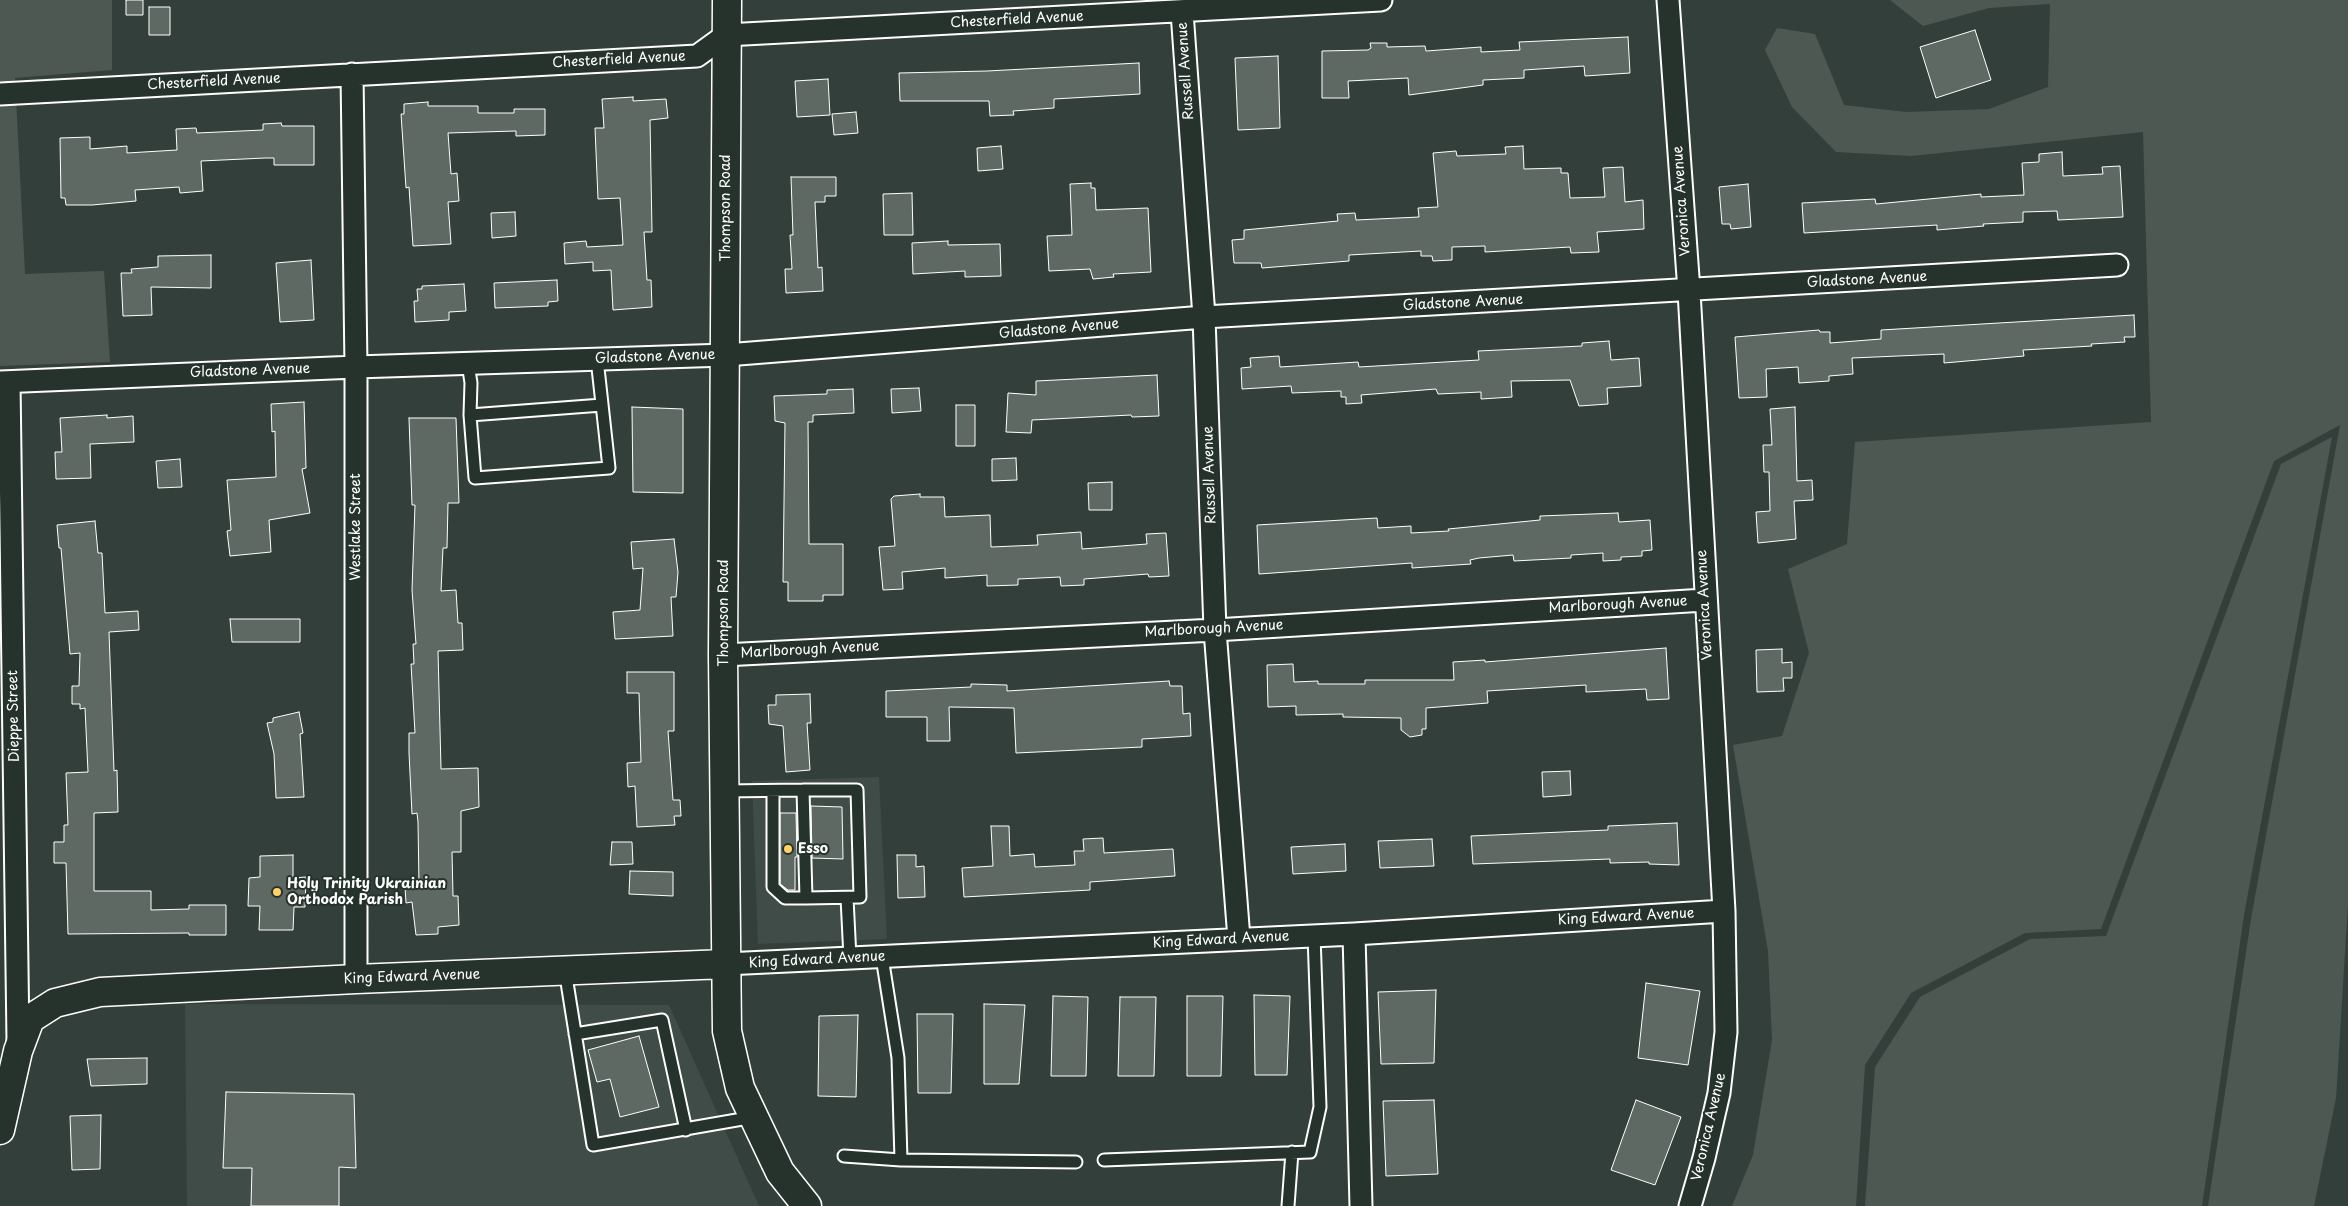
<!DOCTYPE html>
<html>
<head>
<meta charset="utf-8">
<style>
	body { margin:0 }
	canvas { display:block; background:#333f3a }
</style>
</head>
<body>
<canvas width="2348" height="1206"></canvas>
<script>
const g = document.querySelector('canvas').getContext('2d');
g.lineJoin = 'round';
function fillPath(path, color) { g.fillStyle = color; g.fill(path, 'evenodd'); }
const shape = rows => new Path2D(rows.map(r => 'M' + r).join(''));
function trace(path, color, width, dash) { g.strokeStyle = color; g.lineWidth = width; g.lineCap = dash ? 'butt' : 'round'; g.setLineDash(dash || []); g.stroke(path); }
function label(font, color, halo, rows, align = 'center') {
  g.font = font + ' "Playpen Sans",sans-serif'; g.lineWidth = 4; g.setLineDash([]); g.textBaseline = 'middle'; g.strokeStyle = halo; g.fillStyle = color; for (const [text, x, y, turn = 0] of rows) {
    g.save(); g.translate(x, y); g.rotate((+turn || 0) * Math.PI / 180); g.textAlign = isNaN(turn) ? turn : align; if (halo) g.strokeText(text, 0, 0); g.fillText(text, 0, 0); g.restore();
  }
}
const built = shape([
	[879,777,887,939,758,944,752,781],
	[185,1004,669,1005,759,1206,187,1206]
]);
const green = shape([
	[0,0,112,0,112,70,15,78,25,274,104,271,110,362,0,366],
	[1890,0,2348,0,2348,904,2336,1098,2314,1206,2208,1206,2251,919,2340,425,2274,461,2101,929,2025,933,1911,993,1865,1065,1856,1206,1732,1206,1753,1155,1772,1040,1768,951,1733,745,1782,736,1809,653,1788,569,1847,544,1855,442,2151,422,2143,132,1911,156,1836,152,1792,107,1765,50,1777,28,1815,34,1844,105,1906,112,1989,109,2048,87,2050,4,1989,8,1923,26],
	[2332,437,2244,915,2202,1206,1865,1206,1875,1067,1920,997,2030,939,2106,936,2281,464]
]);
const building = shape([
	[126,0,143,0,143,15,126,15,126,0],
	[149,7,170,7,170,35,149,35,149,7],
	[1975,30,1991,80,1936,98,1920,47,1975,30],
	[1628,37,1630,73,1585,76,1584,66,1524,70,1524,78,1483,80,1483,85,1409,95,1408,78,1348,81,1349,98,1322,98,1322,51,1368,50,1371,48,1370,43,1387,43,1387,47,1425,46,1426,51,1481,47,1481,52,1520,50,1519,42,1628,37],
	[1278,56,1280,128,1238,130,1235,58,1278,56],
	[1139,63,1140,94,1054,99,1054,108,1013,111,1014,115,990,116,989,101,900,101,899,73,987,71,1139,63],
	[828,79,830,115,797,117,795,81,828,79],
	[633,97,633,101,666,99,668,118,650,120,652,232,644,232,647,280,651,280,652,307,613,310,611,270,593,271,593,262,565,264,564,243,586,241,587,247,623,245,620,198,598,199,595,128,604,128,602,99,633,97],
	[428,102,428,106,478,106,478,113,514,113,514,109,545,109,545,135,516,136,516,131,448,133,451,174,457,173,459,201,448,202,451,244,413,246,409,187,406,188,401,114,404,114,404,104,428,102],
	[856,112,858,133,834,135,832,114,856,112],
	[281,123,282,126,314,126,314,165,274,165,274,158,265,158,201,161,203,191,180,193,179,187,135,190,136,201,92,205,66,205,65,198,61,198,60,138,90,137,90,149,127,146,127,153,177,150,176,129,196,128,197,133,263,130,263,124,281,123],
	[1001,146,1003,169,978,171,977,148,1001,146],
	[1523,146,1524,169,1561,168,1561,173,1568,173,1570,198,1605,197,1603,168,1623,167,1625,202,1643,200,1644,229,1597,232,1599,252,1571,253,1570,247,1485,252,1485,246,1452,247,1452,260,1433,261,1432,256,1421,256,1421,251,1349,255,1349,261,1262,268,1261,263,1234,263,1232,240,1244,239,1244,230,1338,221,1337,214,1355,213,1356,220,1419,217,1418,208,1438,207,1433,153,1456,151,1457,156,1506,154,1505,147,1523,146],
	[2062,152,2063,176,2103,174,2102,167,2120,166,2123,217,2058,220,2057,211,2023,212,2023,222,1983,224,1984,226,1937,230,1937,225,1804,233,1802,203,1875,199,1876,204,1981,194,1981,197,2024,195,2022,163,2039,162,2039,154,2062,152],
	[791,177,836,177,836,196,825,196,825,202,815,202,818,268,822,267,823,291,786,293,785,269,792,269,790,235,793,235,791,177],
	[1091,183,1091,188,1095,188,1096,210,1148,208,1151,272,1113,274,1114,277,1093,279,1090,269,1049,271,1047,236,1072,235,1070,184,1091,183],
	[1748,184,1751,227,1731,229,1730,224,1722,224,1719,187,1748,184],
	[912,193,913,235,884,235,883,194,912,193],
	[515,212,516,236,492,238,491,213,515,212],
	[948,241,948,245,1000,244,1001,276,965,277,965,271,913,274,912,243,948,241],
	[211,255,211,288,151,287,152,315,123,316,121,273,132,273,131,269,158,267,158,256,211,255],
	[311,260,314,320,280,322,276,263,311,260],
	[557,280,558,301,548,302,548,306,495,308,494,283,557,280],
	[464,284,466,311,449,312,449,320,415,322,414,301,418,301,417,289,422,289,422,286,464,284],
	[2134,315,2135,337,2124,337,2125,342,2091,344,2092,346,2023,350,2024,356,1944,363,1944,354,1852,358,1853,374,1829,376,1829,381,1799,383,1798,367,1766,369,1767,397,1739,398,1735,337,1819,330,1820,332,1830,332,1830,343,1881,339,1881,330,2134,315],
	[1609,341,1611,360,1639,358,1641,386,1607,388,1608,404,1579,406,1570,380,1511,381,1512,397,1481,399,1481,392,1438,394,1436,389,1361,395,1362,403,1346,404,1346,397,1341,397,1341,391,1292,393,1291,386,1242,389,1241,368,1251,367,1250,358,1279,356,1280,367,1358,362,1359,367,1479,360,1478,351,1582,346,1582,343,1609,341],
	[1157,375,1159,416,1132,417,1131,415,1032,420,1031,433,1006,432,1008,393,1036,395,1036,381,1157,375],
	[919,388,921,411,892,413,891,389,919,388],
	[853,389,854,413,813,415,813,422,808,422,809,544,843,544,843,595,823,595,823,601,788,601,788,582,783,582,785,423,775,421,774,396,827,394,827,390,853,389],
	[304,402,306,468,302,469,310,513,269,520,271,552,230,556,227,531,231,530,227,480,276,477,275,431,272,432,271,404,304,402],
	[956,405,975,405,975,446,956,446,956,405],
	[632,407,683,409,683,493,633,492,632,407],
	[1795,407,1797,481,1812,480,1813,500,1794,501,1796,539,1758,543,1756,512,1770,511,1769,472,1764,472,1763,445,1772,445,1770,409,1795,407],
	[107,415,107,418,133,416,134,442,90,444,91,478,56,479,55,452,62,452,60,418,107,415],
	[409,418,456,418,459,503,448,503,447,548,443,548,441,591,456,590,458,623,462,623,463,650,438,651,441,769,478,768,479,807,461,811,461,852,452,852,453,896,458,896,459,925,438,927,438,934,416,935,412,902,406,903,405,886,419,886,418,822,417,813,412,814,409,753,409,733,415,733,411,664,414,664,413,644,416,644,412,590,415,505,412,505,409,418],
	[1016,458,1017,480,992,481,992,459,1016,458],
	[180,459,182,487,158,488,156,461,180,459],
	[1112,482,1112,510,1089,510,1088,483,1112,482],
	[920,494,920,497,944,497,945,517,990,515,991,547,1038,545,1037,535,1081,532,1082,549,1147,544,1146,534,1166,533,1169,576,1149,577,1148,574,1084,579,1084,585,1061,586,1060,577,1018,579,1018,585,987,586,987,575,945,578,945,568,902,572,903,589,883,590,879,547,895,546,891,499,894,496,920,494],
	[1618,513,1619,522,1650,520,1652,550,1642,551,1642,556,1621,557,1621,560,1603,561,1603,553,1571,555,1571,558,1514,561,1513,555,1479,558,1470,560,1471,564,1412,568,1412,563,1259,574,1257,525,1377,518,1378,528,1411,526,1411,533,1449,531,1448,529,1540,520,1540,516,1618,513],
	[95,521,98,553,102,553,105,613,138,611,139,630,109,632,114,771,117,770,118,812,94,813,94,891,151,891,151,910,189,909,189,905,226,905,226,935,189,935,189,933,68,934,66,863,54,863,54,842,64,842,64,825,68,825,66,773,88,772,85,708,80,709,80,704,72,704,72,686,79,686,80,653,70,654,61,548,59,548,57,525,95,521],
	[674,539,678,572,676,597,671,597,673,636,615,639,613,612,640,610,643,568,633,569,631,542,674,539],
	[230,619,300,619,300,642,232,642,230,619],
	[1666,648,1669,699,1647,700,1646,689,1586,692,1586,685,1487,691,1488,703,1426,708,1426,729,1422,729,1422,735,1410,737,1401,730,1401,718,1343,717,1343,714,1296,715,1296,706,1268,707,1267,665,1293,664,1294,682,1318,681,1318,684,1365,684,1365,680,1454,680,1453,662,1485,660,1485,662,1666,648],
	[1782,649,1782,663,1792,662,1792,678,1783,678,1784,691,1757,692,1756,650,1782,649],
	[627,672,674,672,674,731,668,731,673,800,680,800,681,816,674,816,675,825,637,827,635,786,628,787,627,763,641,762,639,693,627,693,627,672],
	[1169,681,1170,686,1182,686,1183,714,1190,713,1191,736,1142,739,1142,747,1016,753,1014,708,949,707,950,741,927,741,927,717,886,717,886,691,971,687,971,684,1007,685,1007,691,1169,681],
	[810,694,811,723,807,723,810,770,786,772,783,726,769,724,768,705,776,705,776,695,810,694],
	[299,712,303,733,300,734,304,797,276,798,274,754,267,723,273,722,273,718,299,712],
	[1570,771,1571,795,1543,797,1542,772,1570,771],
	[811,806,842,807,843,859,812,858,811,806],
	[780,813,796,813,797,857,795,857,795,890,788,890,780,884,780,813],
	[1677,823,1679,865,1649,864,1649,862,1610,863,1610,859,1473,864,1471,836,1608,830,1608,826,1677,823],
	[991,826,1009,826,1010,856,1034,854,1035,867,1075,865,1074,851,1084,851,1083,839,1103,838,1104,853,1173,849,1175,876,1090,882,1090,890,964,897,962,868,993,866,991,826],
	[1432,839,1434,866,1380,868,1378,841,1432,839],
	[612,842,632,842,633,864,610,865,612,842],
	[1345,844,1346,871,1293,874,1291,847,1345,844],
	[293,855,293,878,306,877,305,907,294,907,293,930,259,930,260,906,248,906,249,878,260,877,260,856,293,855],
	[897,855,916,855,916,867,924,866,925,897,898,898,897,855],
	[630,871,673,872,673,896,629,894,630,871],
	[1646,983,1700,991,1688,1065,1638,1058,1646,983],
	[1436,990,1434,1063,1381,1064,1378,992,1436,990],
	[1254,995,1290,996,1287,1075,1255,1075,1254,995],
	[1053,996,1088,997,1086,1076,1051,1076,1053,996],
	[1187,996,1223,996,1221,1076,1187,1076,1187,996],
	[1120,997,1156,997,1154,1076,1118,1076,1120,997],
	[984,1004,1025,1005,1019,1084,984,1084,984,1004],
	[917,1014,953,1014,951,1093,918,1093,917,1014],
	[858,1015,856,1097,818,1096,819,1016,858,1015],
	[639,1036,659,1107,620,1117,610,1079,597,1082,588,1050,639,1036],
	[147,1058,147,1084,91,1086,87,1059,147,1058],
	[226,1092,354,1094,356,1168,339,1167,339,1206,251,1206,252,1168,223,1168,226,1092],
	[1434,1100,1438,1174,1386,1176,1383,1101,1434,1100],
	[1636,1100,1681,1117,1655,1185,1611,1170,1636,1100],
	[101,1115,100,1169,72,1170,70,1116,101,1115]
]);
const lane = shape([
	[597,359,601,395,609,468,475,478,470,415,602,405],
	[468,363,471,383,470,415],
	[724,791,803,790,857,790,860,897,806,898,803,790],
	[773,791,773,887,785,898,806,898],
	[847,898,850,958],
	[882,957,898,1058,901,1160,1076,1162],
	[565,970,593,1145,754,1117],
	[575,1034,662,1020,686,1130],
	[844,1156,901,1160],
	[1104,1160,1310,1152,1320,1107,1314,935],
	[1288,1206,1292,1152]
]);
const street = shape([
	[1668,0,1689,291,1724,911,1726,1032,1719,1093,1704,1158,1690,1206],
	[1182,12,1204,317,1215,630,1239,939],
	[352,74,356,367,356,979],
	[0,94,697,56,726,35,1381,0],
	[0,382,356,367,726,355,1204,317,2117,265],
	[9,382,18,1041],
	[723,655,1215,630,1705,600],
	[1354,934,1361,1206],
	[725,964,1354,934,1724,911]
]);
const secondary = shape([
	[727,0,723,655,727,1031,740,1088,780,1172,807,1206],
	[0,1130,18,1051,30,1019,55,1003,100,992,356,979,725,964]
]);
const markers = [
	[788,849,5,"#ffd166"],
	[277,892,5,"#ffd166"]
];
const streetNames = [
	["Chesterfield Avenue",1017,20,-3],
	["Chesterfield Avenue",619,60,-3],
	["Russell Avenue",1186,71,-94],
	["Chesterfield Avenue",214,82,-3],
	["Veronica Avenue",1682,201,-94],
	["Thompson Road",726,208,-90],
	["Gladstone Avenue",1867,280,-3],
	["Gladstone Avenue",1463,303,-3],
	["Gladstone Avenue",1059,329,-5],
	["Gladstone Avenue",655,357,-2],
	["Gladstone Avenue",250,371,-2],
	["Russell Avenue",1210,475,-92],
	["Westlake Street",356,527,-90],
	["Marlborough Avenue",1618,605,-3],
	["Veronica Avenue",1705,605,-93],
	["Thompson Road",724,613,-90],
	["Marlborough Avenue",1214,629,-3],
	["Marlborough Avenue",810,650,-3],
	["Dieppe Street",14,716,-91],
	["King Edward Avenue",1626,917,-3],
	["King Edward Avenue",1221,940,-3],
	["King Edward Avenue",817,960,-3],
	["King Edward Avenue",412,977,-2],
	["Veronica Avenue",1709,1127,-77]
];
const poiNames = [
	["Esso",798,849],
	["Holy Trinity Ukrainian",287,884],
	["Orthodox Parish",287,900]
];
fillPath(built, '#404c47');
fillPath(green, '#4d5853');
fillPath(building, '#5f6964');
trace(building, '#fff', 1);
trace(lane, '#fff', 15);
trace(street, '#fff', 25);
trace(secondary, '#fff', 31);
trace(lane, '#26332d', 11);
trace(street, '#26332d', 21);
trace(secondary, '#26332d', 28);
for (const [x, y, r, color] of markers) { const dot = new Path2D(); dot.arc(x, y, r, 0, 2 * Math.PI); g.fillStyle = color; g.fill(dot); trace(dot, '#26332d', 2); }
label('14px', '#fff', '#26332d', streetNames);
label('bold 14px', '#fff', '#26332d', poiNames, 'left');
</script>
</body>
</html>
